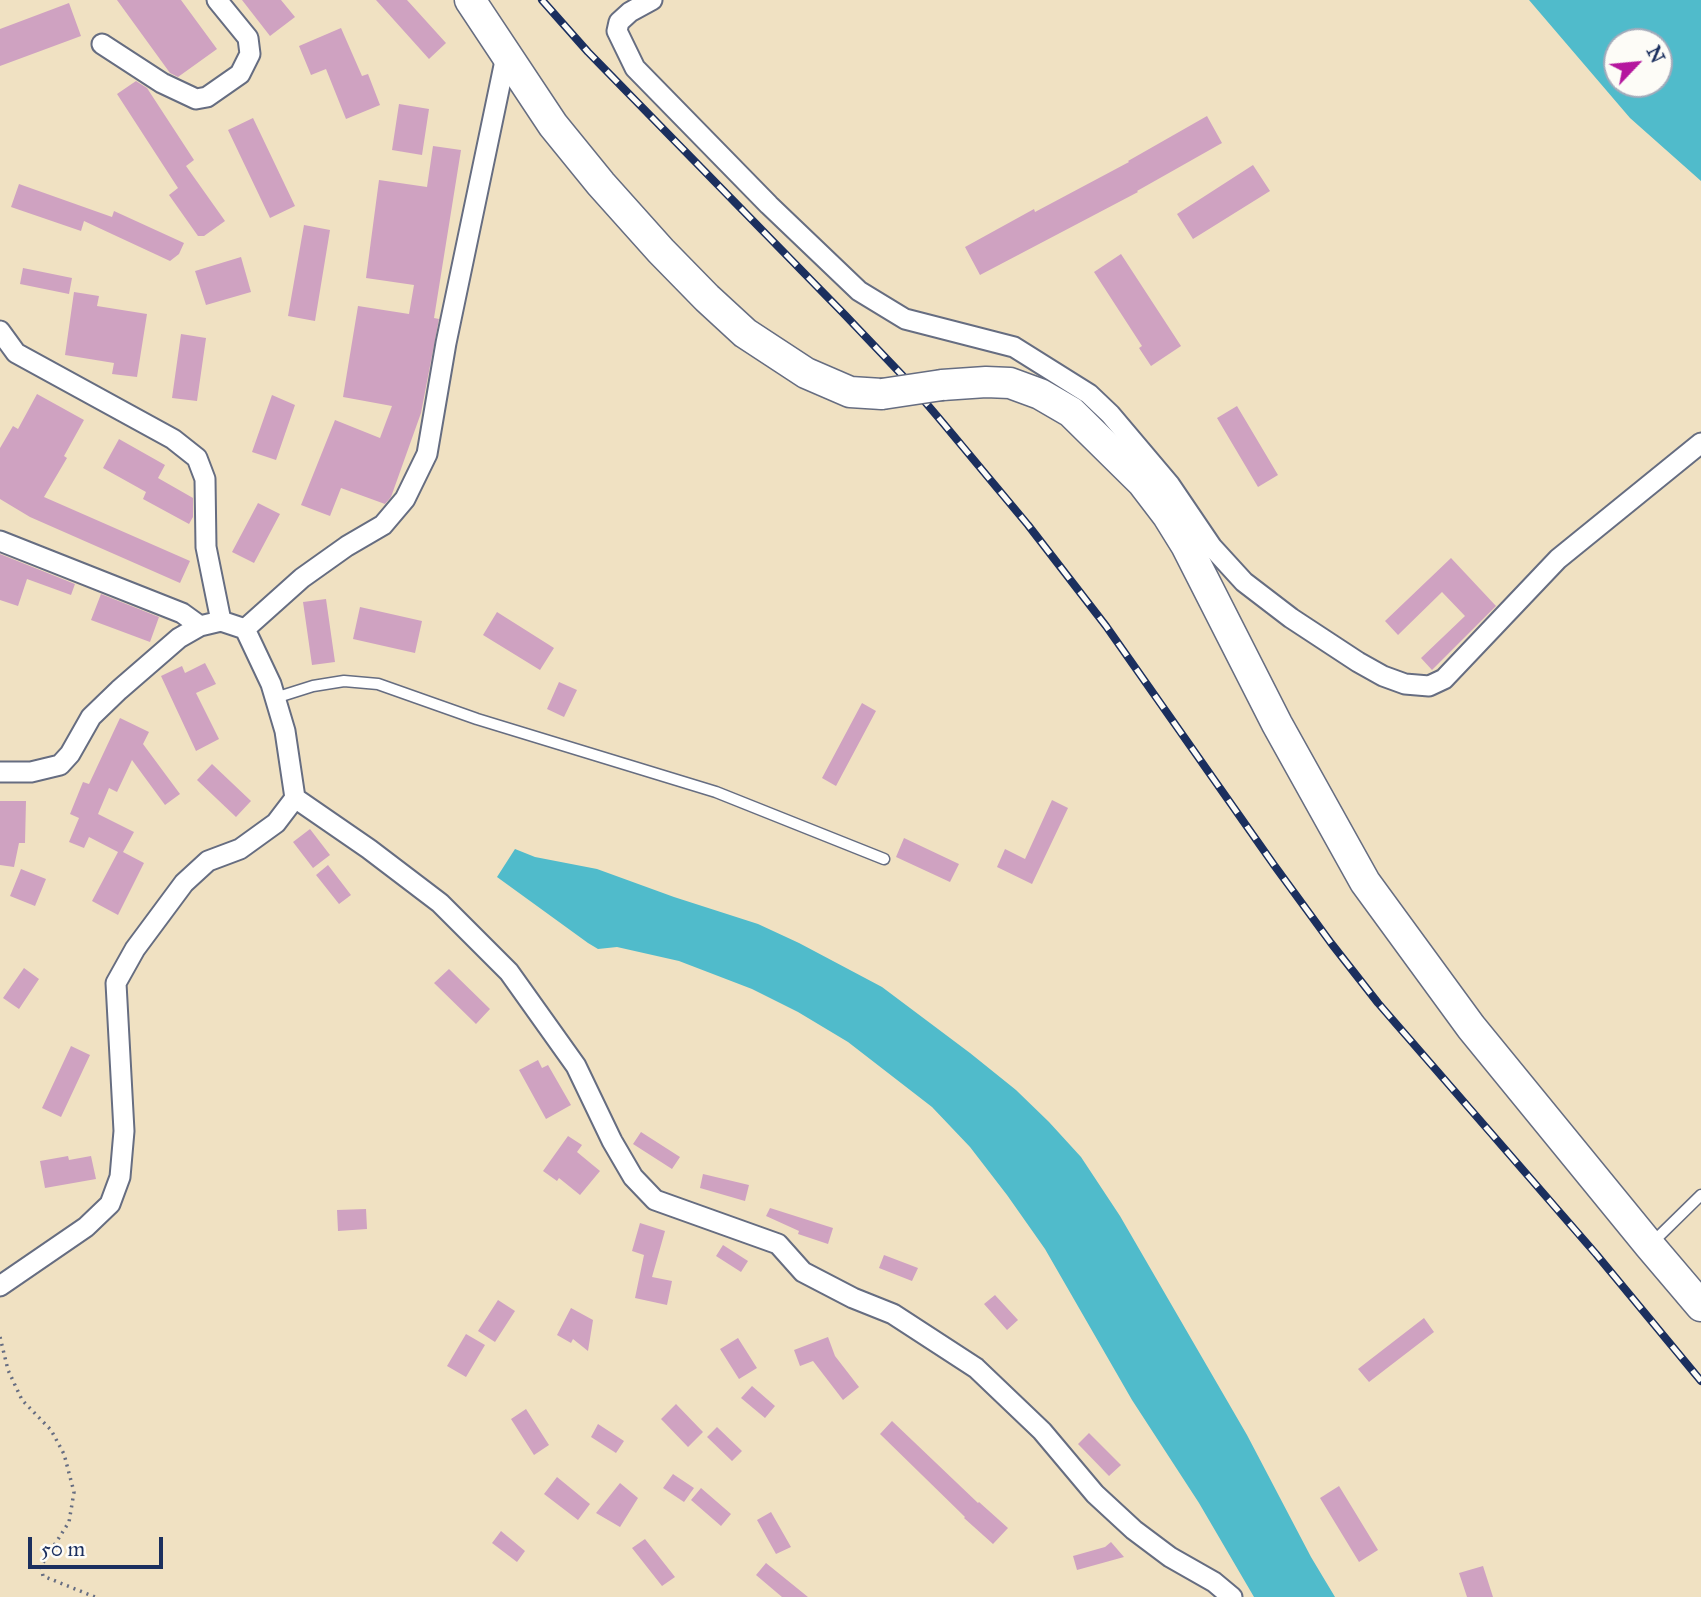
<!DOCTYPE html>
<html>
<head>
<meta charset="utf-8">
<style>
	body { margin:0 }
	#map { position:relative; width:1701px; height:1597px; overflow:hidden; background:#f0e1c2; font-family:"IM FELL Great Primer",serif }
	canvas { display:block }
	.north { position:absolute; left:1603px; top:28px; width:70px; height:70px; box-sizing:border-box; background:#fdfcf7; border:2px solid #a3aaba; border-radius:50%; rotate:64deg; font-size:19px; font-weight:700; line-height:28px; text-align:center; color:#1b2f5e }
	.north::after { content:''; display:block; margin:auto; width:24px; height:32px; background:#b5179e; clip-path:polygon(50% 0,100% 100%,50% 72%,0 100%) }
	.scale { position:absolute; left:28px; top:1537px; width:135px; height:32px; box-sizing:border-box; border:4px solid #1b2f5e; border-top:0; padding-left:9px; font-size:21px; line-height:24px; white-space:nowrap; color:#1b2f5e; -webkit-text-stroke:5px #fdfcf7; paint-order:stroke }
</style>
</head>
<body>
<div id="map">
<canvas width="1701" height="1597"></canvas>
<div class="north">N</div>
<div class="scale">50 m</div>
</div>
<script>
const g = document.querySelector('canvas').getContext('2d');
g.lineJoin = 'round';
function fillPath(path, color) { g.fillStyle = color; g.fill(path, 'evenodd'); }
const shape = rows => new Path2D(rows.map(r => 'M' + r).join(''));
function trace(path, color, width, dash) { g.strokeStyle = color; g.lineWidth = width; g.lineCap = dash ? 'butt' : 'round'; g.setLineDash(dash || []); g.stroke(path); }
const water = shape([
	[1529,0,1701,0,1701,181,1630,118],
	[1659,42,1659,84,1617,84,1617,42],
	[515,849,535,857,597,869,674,897,758,924,799,943,882,987,970,1053,1016,1090,1049,1122,1081,1157,1120,1216,1247,1435,1311,1557,1335,1597,1254,1597,1199,1503,1132,1400,1045,1249,1007,1195,970,1147,932,1107,848,1042,798,1012,752,989,679,961,617,947,598,949,588,943,497,877]
]);
const building = shape([
	[117,0,181,0,217,49,178,77,170,73],
	[242,0,281,0,295,17,270,36],
	[376,0,407,0,446,43,429,59],
	[69,3,81,36,0,66,0,29],
	[341,28,362,76,368,74,380,105,346,119,326,69,311,75,299,46],
	[136,81,147,88,194,160,186,166,225,221,204,236,198,236,169,195,178,188,117,94],
	[399,104,429,109,422,155,392,150],
	[1207,116,1222,143,1137,191,1138,192,980,275,965,247,1034,209,1035,212,1129,162,1128,161],
	[253,118,295,206,270,218,228,130],
	[433,146,461,150,434,318,439,319,421,413,391,497,385,504,341,488,330,516,301,505,335,420,380,438,392,406,343,397,358,306,409,314,414,285,366,278,379,180,427,187],
	[1253,165,1270,191,1193,239,1177,214],
	[19,184,112,217,114,211,184,243,179,254,170,261,84,221,81,231,11,207],
	[304,225,330,230,315,321,288,316],
	[1121,254,1181,346,1151,366,1139,348,1142,346,1094,272],
	[241,257,251,292,206,305,195,271],
	[23,268,72,278,69,294,20,284],
	[74,292,99,296,97,306,147,314,137,377,112,374,114,363,65,355],
	[181,334,206,338,197,401,172,398],
	[37,394,84,420,64,456,67,458,44,497,190,561,180,583,30,517,0,499,0,448,13,426,18,429],
	[272,395,295,405,276,460,252,452],
	[1237,406,1278,475,1258,487,1217,418],
	[119,439,165,465,158,478,193,498,193,517,189,524,143,499,146,492,103,468],
	[258,503,280,514,254,563,232,552],
	[0,554,75,584,71,595,27,579,18,606,0,600],
	[1451,558,1496,606,1432,670,1421,658,1465,616,1442,592,1398,635,1385,621],
	[101,594,159,617,150,642,91,620],
	[326,599,335,662,312,665,303,602],
	[360,607,422,621,415,653,353,639],
	[497,612,554,648,540,670,483,635],
	[205,663,216,684,196,693,219,739,196,751,161,676,182,666,185,673],
	[559,682,577,690,564,717,547,709],
	[862,703,876,711,836,786,822,778],
	[120,718,149,732,143,744,180,794,165,805,132,760,117,792,109,788,98,814,134,832,123,852,144,863,118,915,92,901,118,852,89,837,84,848,69,842,79,818,70,814,83,782,89,784],
	[212,764,251,801,236,817,197,780],
	[1052,800,1068,808,1032,884,997,867,1005,849,1025,859],
	[0,801,26,801,25,843,19,843,14,867,0,865],
	[310,829,330,855,313,868,293,842],
	[904,838,959,864,950,882,896,857],
	[328,865,351,895,339,904,316,875],
	[21,869,46,879,35,906,10,896],
	[24,968,39,979,19,1009,3,998],
	[449,969,490,1009,476,1024,434,983],
	[71,1046,90,1055,61,1117,42,1108],
	[538,1060,542,1068,548,1065,571,1105,546,1119,519,1070],
	[641,1132,680,1157,672,1169,633,1144],
	[568,1136,582,1145,577,1152,600,1171,580,1195,559,1178,557,1181,543,1171],
	[68,1156,69,1160,91,1156,96,1179,45,1188,40,1161],
	[703,1174,749,1185,745,1201,700,1188],
	[770,1208,833,1228,828,1244,798,1234,799,1231,766,1216],
	[366,1209,367,1229,338,1231,337,1210],
	[640,1223,665,1231,652,1277,672,1281,667,1305,635,1298,644,1255,632,1251],
	[723,1245,748,1261,741,1272,716,1256],
	[884,1255,918,1268,912,1281,879,1268],
	[995,1295,1018,1320,1007,1330,984,1304],
	[498,1300,515,1311,495,1342,478,1331],
	[571,1308,593,1320,588,1351,573,1339,571,1343,557,1335],
	[1424,1318,1434,1332,1369,1382,1358,1369],
	[466,1334,485,1345,466,1377,447,1366],
	[828,1337,835,1356,859,1387,843,1400,813,1361,800,1366,794,1350],
	[738,1338,757,1368,739,1379,720,1349],
	[752,1386,775,1406,765,1418,741,1398],
	[676,1404,703,1432,688,1447,661,1419],
	[526,1409,549,1445,534,1455,511,1419],
	[892,1421,978,1503,979,1502,1008,1528,993,1544,964,1518,965,1517,880,1434],
	[598,1424,624,1441,616,1453,591,1437],
	[717,1427,742,1451,732,1461,707,1437],
	[1089,1433,1121,1465,1109,1476,1078,1444],
	[673,1474,694,1488,684,1502,663,1488],
	[557,1477,590,1504,578,1520,544,1494],
	[620,1483,638,1498,620,1527,596,1513],
	[1339,1486,1378,1550,1359,1562,1320,1498],
	[701,1488,731,1514,721,1526,691,1500],
	[771,1512,791,1547,776,1554,757,1520],
	[501,1531,525,1551,517,1562,492,1543],
	[645,1539,675,1577,662,1586,632,1548],
	[1111,1542,1124,1557,1077,1570,1073,1556,1105,1547],
	[766,1563,808,1597,782,1597,756,1575],
	[1483,1566,1493,1597,1467,1597,1459,1573]
]);
const path = shape([
	[0,1337,8,1370,22,1400,51,1430,64,1454,74,1492,69,1522,41,1566,43,1576,95,1597]
]);
const lane = shape([
	[275,698,313,686,344,681,378,684,477,719,716,792,884,859],
	[1652,1243,1701,1195]
]);
const street = shape([
	[652,0,630,12,619,22,617,31,635,68,769,205,859,291,905,319,1014,347,1089,394,1110,414,1170,485,1212,547,1244,582,1291,618,1358,662,1383,676,1405,684,1429,686,1444,679,1558,559,1701,443],
	[102,44,162,83,196,99,207,97,240,74,250,54,248,38,217,0],
	[0,331,16,353,173,439,197,458,205,479,206,547,221,621],
	[0,541,182,613,200,626],
	[245,629,302,578,347,546,383,525,405,499,427,454,446,343,506,56],
	[0,772,31,772,60,765,70,754,91,717,119,690,179,638,200,626,221,621,245,629,271,684,285,731,295,798,276,823,240,849,208,861,184,883,135,949,116,983,124,1131,120,1177,110,1204,86,1227,0,1286],
	[295,798,369,849,440,903,509,972,576,1066,612,1141,633,1177,655,1200,778,1244,803,1272,853,1298,893,1314,976,1368,1042,1431,1095,1494,1134,1530,1170,1557,1214,1582,1232,1597]
]);
const primary = shape([
	[470,0,553,125,601,184,661,251,707,298,745,333,806,373,850,392,882,394],
	[942,385,986,382,1010,383,1040,394,1071,412,1142,482,1168,516,1186,545,1277,724,1365,882,1471,1027,1650,1246,1701,1306]
]);
const rail = shape([
	[542,0,588,52,845,315,903,376,943,423,1028,525,1106,626,1274,865,1331,943,1378,1003,1596,1254,1701,1381]
]);
const primaryBridge = shape([
	[882,394,942,385]
]);
fillPath(water, '#50bbcb');
fillPath(building, '#cfa2c1');
trace(lane, '#666d81', 13);
trace(street, '#666d81', 23);
trace(primary, '#666d81', 33);
trace(path, '#666d81', 3.5, [2, 5]);
trace(lane, '#fff', 10);
trace(street, '#fff', 19);
trace(primary, '#fff', 30);
trace(rail, '#1b2f5e', 8);
trace(rail, '#fdfcf7', 5, [16]);
trace(primaryBridge, '#666d81', 33, []);
trace(primaryBridge, '#fff', 30);
</script>
</body>
</html>
